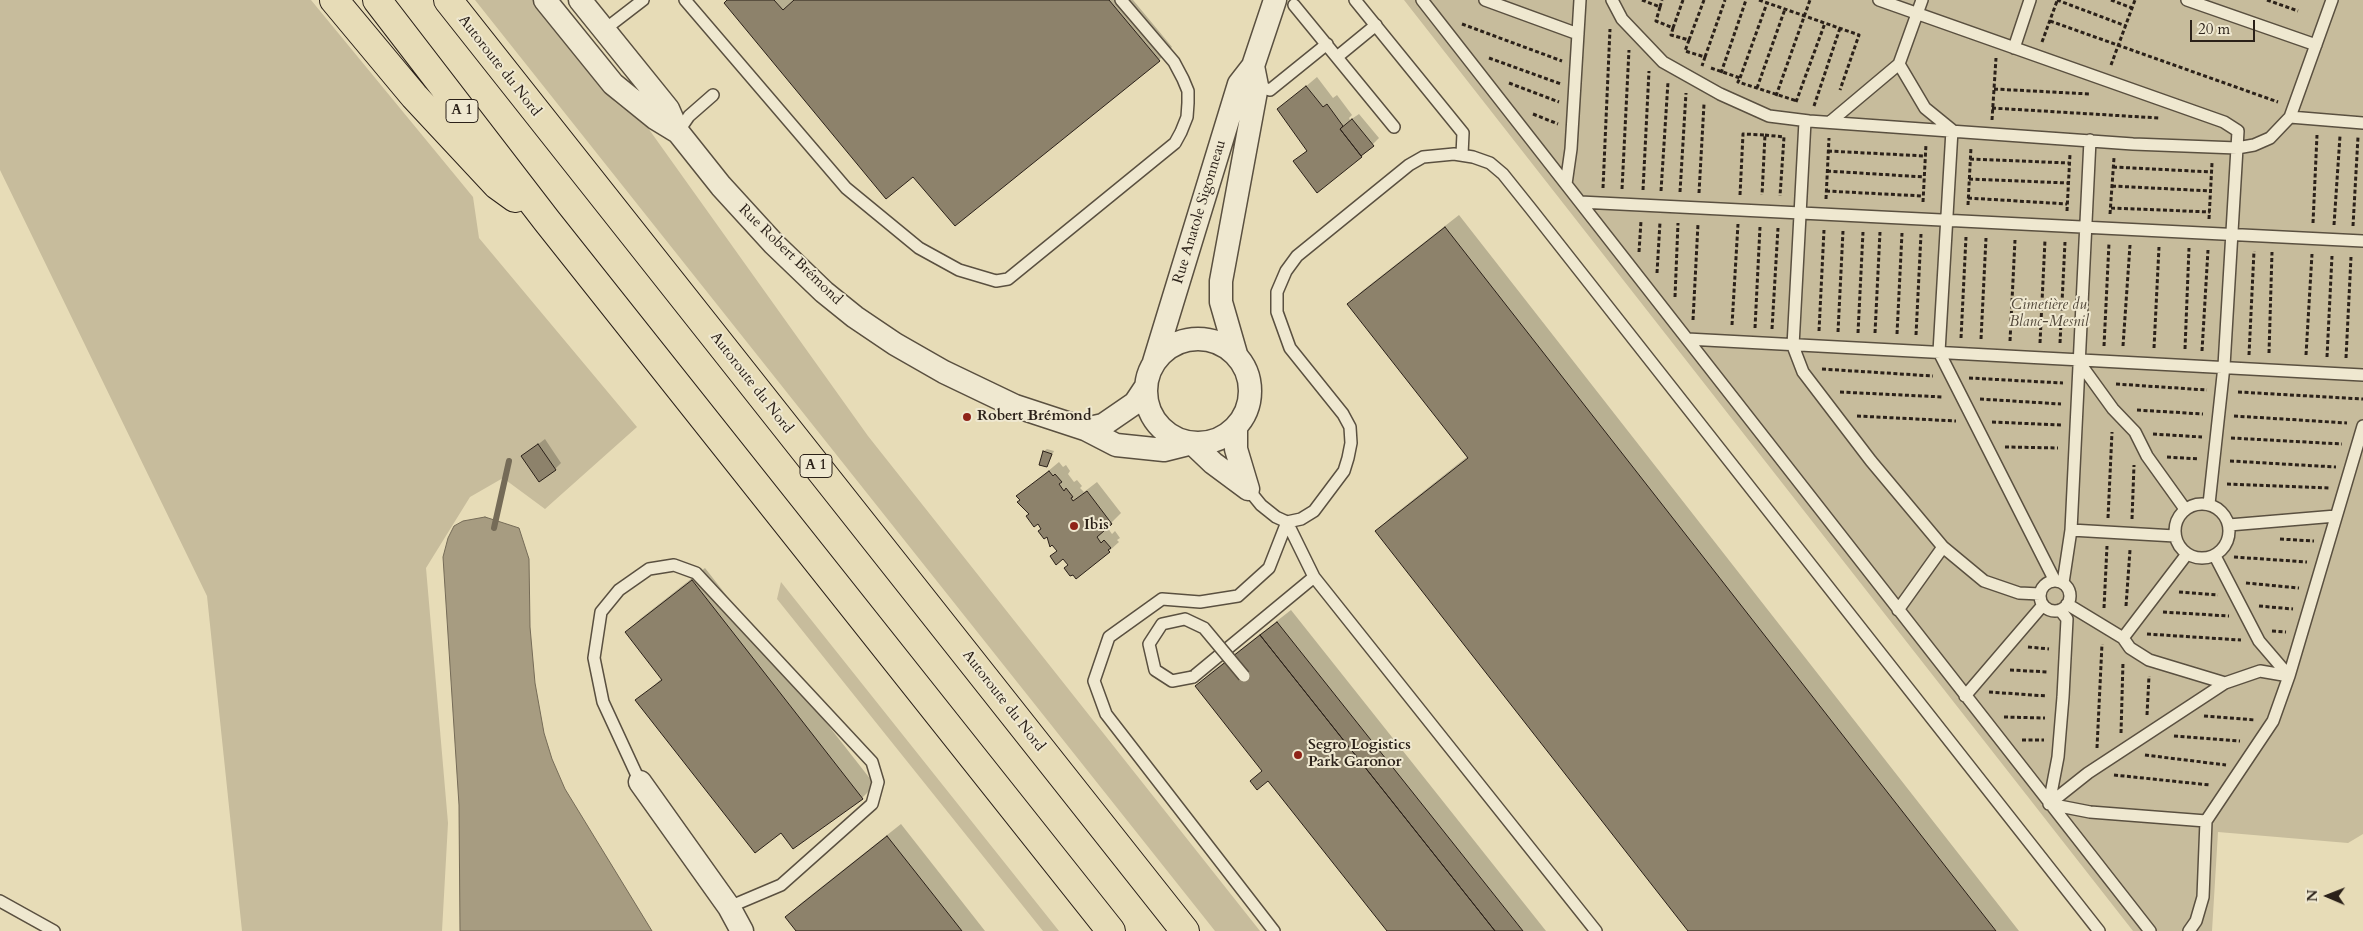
<!DOCTYPE html>
<html>
<head>
<meta charset="utf-8">
<style>
	body { margin:0 }
	#map { position:relative; width:2363px; height:931px; overflow:hidden; background:#e7dcb7; font-family:Cardo,serif }
	canvas { display:block }
	.north { position:absolute; left:2303px; top:871px; width:50px; height:50px; -webkit-text-stroke:4px #efe8d0; paint-order:stroke; rotate:271deg; font-size:14px; font-weight:700; line-height:20px; text-align:center; color:#2b2119 }
	.north::after { content:''; display:block; margin:auto; width:18px; height:22px; background:#2b2119; clip-path:polygon(50% 0,100% 100%,50% 72%,0 100%) }
	.scale { position:absolute; left:2190px; top:20px; width:65px; height:22px; box-sizing:border-box; border:2px solid #2b2119; border-top:0; padding-left:6px; font-size:15px; line-height:18px; white-space:nowrap; color:#2b2119; -webkit-text-stroke:4px #efe8d0; paint-order:stroke }
</style>
</head>
<body>
<div id="map">
<canvas width="2363" height="931"></canvas>
<div class="north">N</div>
<div class="scale">20 m</div>
</div>
<script>
const g = document.querySelector('canvas').getContext('2d');
g.lineJoin = 'round';
function fillPath(path, color) { g.fillStyle = color; g.fill(path, 'evenodd'); }
const shape = rows => new Path2D(rows.map(r => 'M' + r).join(''));
function trace(path, color, width, dash) { g.strokeStyle = color; g.lineWidth = width; g.lineCap = dash ? 'butt' : 'round'; g.setLineDash(dash || []); g.stroke(path); }
function label(font, color, halo, rows, align = 'center') {
  g.font = font + ' Cardo,serif'; g.lineWidth = 4; g.setLineDash([]); g.textBaseline = 'middle'; g.strokeStyle = halo; g.fillStyle = color; for (const [text, x, y, turn = 0] of rows) {
    g.save(); g.translate(x, y); g.rotate((+turn || 0) * Math.PI / 180); g.textAlign = isNaN(turn) ? turn : align; if (halo) g.strokeText(text, 0, 0); g.fillText(text, 0, 0); g.restore();
  }
}
const green = shape([
	[0,0,311,0,473,197,479,238,637,427,545,509,503,478,470,497,426,568,448,823,442,931,242,931,207,596,0,170],
	[475,0,534,0,615,102,648,128,868,436,1260,931,1215,931],
	[1404,0,2363,0,2363,834,2348,843,2218,832,2212,931,2133,931],
	[781,582,1059,931,1043,931,777,599]
]);
const water = shape([
	[485,517,519,528,529,559,530,627,535,683,544,733,552,759,565,789,652,931,460,931,459,805,443,557,448,538,454,526,463,521,485,517]
]);
const shadow = shape([
	[728,0,1133,0,1172,47,1159,60,955,225,913,175],
	[1317,77,1333,98,1337,95,1352,115,1349,118,1350,120,1359,114,1379,138,1361,156,1295,162,1307,150,1279,109],
	[1459,215,2019,931,1690,931,1377,531,1390,518,1468,456,1349,304,1362,291],
	[545,439,561,463,555,469,523,456],
	[1047,449,1054,451,1047,466,1044,451],
	[1059,462,1063,467,1066,465,1070,471,1068,474,1074,482,1077,480,1082,486,1080,488,1084,492,1097,482,1121,513,1107,527,1112,534,1115,531,1120,538,1117,540,1119,542,1109,551,1069,565,1063,558,1051,556,1058,550,1018,496],
	[705,568,875,785,862,798,782,831,637,701,662,678,627,632,640,619],
	[1291,610,1546,931,1389,931,1268,779,1252,781,1263,770,1197,686,1210,673],
	[901,824,985,931,798,931,787,917,800,904]
]);
const stream = shape([
	[494,528,509,461]
]);
const building = shape([
	[727,0,774,0,783,10,794,0,1109,0,1160,61,955,226,913,177,886,199,724,3,727,0],
	[1306,86,1323,107,1327,104,1343,126,1340,129,1362,157,1317,193,1293,161,1307,151,1277,109,1306,86],
	[1352,119,1374,146,1361,156,1340,129,1352,119],
	[1445,227,1996,931,1688,931,1375,531,1468,458,1347,304,1445,227],
	[538,444,556,470,539,482,521,456,538,444],
	[1043,451,1052,454,1047,467,1039,465,1043,451],
	[1049,471,1053,476,1055,474,1062,482,1059,484,1064,491,1066,488,1073,497,1071,498,1073,501,1087,491,1112,524,1097,537,1101,543,1104,540,1111,548,1108,550,1110,552,1076,579,1073,575,1070,576,1064,568,1068,565,1063,559,1056,565,1050,556,1057,551,1052,545,1050,547,1047,537,1044,539,1038,531,1041,529,1038,524,1034,527,1026,516,1029,514,1017,502,1020,500,1016,496,1049,471],
	[692,580,863,799,793,849,781,833,755,853,635,700,662,680,625,632,692,580],
	[1277,622,1523,931,1495,931,1260,635,1277,622],
	[1260,635,1495,931,1387,931,1268,781,1257,790,1250,781,1262,771,1195,686,1260,635],
	[887,836,962,931,796,931,785,917,887,836]
]);
const path = shape([
	[1642,0,1660,7,1656,21,1673,28,1671,35,1689,40,1685,51,1705,57,1702,66],
	[1759,0,1859,35,1840,90],
	[2057,0,2126,26],
	[2111,0,2132,8],
	[2267,0,2298,11],
	[1660,7,1662,0],
	[2050,21,2278,102],
	[1462,24,1562,61],
	[1673,28,1683,0],
	[1689,40,1704,0],
	[2042,42,2057,1],
	[1705,57,1725,0],
	[1489,58,1561,84],
	[2111,65,2135,0],
	[1711,68,1740,78,1738,82,1797,101],
	[1721,73,1746,0],
	[1740,78,1767,3],
	[1509,83,1559,102],
	[1757,88,1785,9],
	[1994,89,2090,94],
	[1776,96,1810,0],
	[1796,102,1825,23],
	[1814,106,1840,28],
	[1992,108,2159,118],
	[1533,114,1558,124],
	[1992,120,1996,58],
	[1765,135,1784,137,1780,196],
	[1828,151,1925,156],
	[1970,159,2069,163],
	[2113,167,2212,172],
	[1827,171,1924,177],
	[1969,179,2068,183],
	[2112,186,2211,191],
	[1603,188,1610,29],
	[1622,189,1629,50],
	[1643,190,1649,71],
	[1661,191,1668,82],
	[1826,191,1923,196],
	[1680,192,1686,93],
	[1699,193,1704,104],
	[1740,195,1743,134,1765,135,1762,195],
	[1968,198,2067,204],
	[1826,199,1829,138],
	[1923,202,1926,144],
	[1968,205,1971,147],
	[2111,208,2210,212],
	[2067,211,2070,154],
	[2110,214,2114,158],
	[2209,219,2212,163],
	[2313,223,2317,135],
	[2334,225,2340,136],
	[2353,226,2358,137],
	[1639,252,1641,221],
	[1657,273,1660,222],
	[1675,297,1678,223],
	[1693,320,1698,224],
	[1732,325,1738,224],
	[1755,328,1760,227],
	[1772,329,1778,228],
	[1819,331,1824,230],
	[1838,332,1843,231],
	[1858,333,1863,232],
	[1875,333,1880,232],
	[1897,334,1902,233],
	[1916,335,1921,234],
	[1961,338,1966,237],
	[1981,339,1986,238],
	[2010,341,2015,240],
	[2040,343,2045,240],
	[2060,343,2065,242],
	[2104,346,2109,243],
	[2123,346,2130,245],
	[2154,348,2159,247],
	[2185,349,2189,248],
	[2202,351,2208,250],
	[2269,353,2272,252],
	[2249,355,2254,251],
	[2306,355,2312,254],
	[2327,357,2332,256],
	[2346,358,2351,257],
	[1822,369,1933,376],
	[1969,378,2063,383],
	[2116,384,2207,390],
	[1840,392,1943,397],
	[2238,392,2363,399],
	[1980,399,2061,404],
	[2137,410,2203,414],
	[1857,416,1956,421],
	[2234,416,2347,423],
	[1992,422,2061,425],
	[2153,434,2202,437],
	[2231,438,2342,444],
	[2005,447,2058,448],
	[2167,457,2199,459],
	[2230,461,2336,467],
	[2227,484,2329,488],
	[2108,518,2112,432],
	[2132,519,2134,465],
	[2280,539,2314,541],
	[2234,557,2307,562],
	[2246,583,2299,588],
	[2179,592,2218,595],
	[2126,606,2130,550],
	[2259,606,2293,609],
	[2104,608,2107,546],
	[2163,612,2229,616],
	[2272,631,2286,632],
	[2147,634,2241,640],
	[2028,647,2049,649],
	[2010,670,2048,672],
	[1989,692,2047,696],
	[2147,715,2149,676],
	[2204,716,2255,720],
	[2004,717,2045,718],
	[2121,733,2123,662],
	[2174,736,2240,741],
	[2022,740,2044,740],
	[2097,748,2102,644],
	[2145,755,2226,765],
	[2114,775,2210,785]
]);
const lane = shape([
	[685,0,846,188,919,248,959,270,996,281,1008,279,1175,143,1181,132,1187,117,1188,103,1188,91,1183,79,1174,62,1121,0],
	[1355,0,1463,133,1462,155],
	[1422,0,2150,931],
	[1485,0,1578,34],
	[1612,0,1622,19,1663,62,1720,94,1769,116,1809,121,2133,144,2237,148,2254,145,2270,138,2290,117,2332,0],
	[1879,0,2224,122,2238,131,2224,366,2209,504],
	[2187,0,2316,45],
	[1294,5,1394,127],
	[604,30,643,0],
	[2014,48,2030,0],
	[1337,57,1376,25],
	[1899,64,1925,108,1952,130,1939,352,2055,581],
	[1257,86,1270,90,1327,44],
	[2290,117,2363,123],
	[1805,121,1793,346,1803,372,1871,461,1943,547,1984,581,2019,593,2040,594],
	[1830,122,1899,64,1922,0],
	[678,132,689,116,713,95],
	[1566,184,1571,149,1580,0],
	[1580,202,2363,241],
	[1687,339,2363,375],
	[2079,362,2113,409,2135,432,2147,456,2185,509],
	[1248,489,1261,505,1276,517,1287,522,1301,519,1314,511,1344,471,1348,458,1351,443,1350,427,1343,414,1290,348,1277,312,1277,292,1286,271,1297,256,1409,165,1423,157,1454,154,1473,157,1490,163,1503,174,1531,209,2099,931],
	'2175 531a27 27 0 1 1 54 0a27 27 0 1 1-54 0Z',
	[1287,522,1314,577,1596,931],
	[2229,525,2336,516],
	[2071,530,2175,536],
	[2215,556,2259,641,2289,676],
	'2040 596a15 15 0 1 1 30 0a15 15 0 1 1-30 0Z',
	[2063,583,2071,530,2090,140],
	[2067,604,2123,638,2130,648,2149,660,2225,683],
	[1898,610,1943,547],
	[2123,638,2187,554],
	[1193,677,1314,577],
	[1965,696,2043,605],
	[640,782,603,702,594,658,601,612,619,590,649,569,674,565,696,573,872,762,878,782,872,804,781,885,729,907],
	[2049,804,2088,773,2225,683,2260,671,2289,676],
	[2049,804,2058,757,2063,697,2067,619,2060,610],
	[2049,804,2090,812,2206,821],
	[0,901,54,931],
	[1274,931,1106,714,1094,681,1109,637,1162,599,1200,602,1238,596,1269,568,1287,522],
	[2189,931,2196,921,2203,897,2206,821,2273,721,2289,676,2363,426]
]);
const street = shape([
	[545,0,613,84,655,118,678,132],
	[580,0,668,109,678,132,721,186,774,244,824,292,855,317,895,344,944,372,1015,406,1085,429,1116,445,1164,450,1192,443],
	'1146 391a52 52 0 1 1 104 0a52 52 0 1 1-104 0Z',
	[1236,354,1221,302,1221,281,1257,86,1253,66],
	[1154,362,1239,84,1253,66,1275,0],
	[1085,429,1103,425,1135,403,1145,388],
	[1192,443,1213,463,1248,489,1236,449,1236,427],
	[640,782,729,907,742,931]
]);
const highway = shape([
	[334,0,414,96,497,185,515,198],
	[377,0,547,221,1111,931],
	[448,0,1185,931]
]);
const laneBridge = shape([
	[1193,677,1172,681,1155,670,1149,644,1162,624,1185,619,1204,628,1244,676]
]);
const markers = [
	[967,417,5,"#8f2418"],
	[1074,526,5,"#8f2418"],
	[1298,755,5,"#8f2418"]
];
const shields = [
	[462,111,32],
	[816,466,32]
];
const shieldNames = [
	["A 1",462,111],
	["A 1",816,466]
];
const streetNames = [
	["Autoroute du Nord",499,66,52],
	["Rue Anatole Sigonneau",1200,212,-73],
	["Rue Robert Brémond",790,255,44],
	["Autoroute du Nord",751,383,52],
	["Autoroute du Nord",1003,701,52]
];
const parkNames = [
	["Cimetière du",2049,306],
	["Blanc-Mesnil",2049,323]
];
const poiNames = [
	["Robert Brémond",977,417],
	["Ibis",1084,526],
	["Segro Logistics",1308,746],
	["Park Garonor",1308,763]
];
fillPath(green, '#c7bc9c');
fillPath(water, '#a79c81');
trace(water, '#756b57', 1);
fillPath(shadow, '#0003');
trace(stream, '#756b57', 6);
fillPath(building, '#8d826b');
trace(building, '#2b2119', 1);
trace(lane, '#5a5040', 14);
trace(street, '#5a5040', 25);
trace(highway, '#2b2119', 30);
trace(path, '#2b2119', 3, [4, 2.5]);
trace(lane, '#efe8d0', 11);
trace(street, '#efe8d0', 22);
trace(highway, '#e7dcb7', 28);
trace(laneBridge, '#5a5040', 14, []);
trace(laneBridge, '#efe8d0', 11);
for (const [x, y, r, color] of markers) { const dot = new Path2D(); dot.arc(x, y, r, 0, 2 * Math.PI); g.fillStyle = color; g.fill(dot); trace(dot, '#efe8d0', 2); }
for (const [x, y, w] of shields) { const box = new Path2D(); box.roundRect(x - w / 2, y - 11.5, w, 23, 4); g.fillStyle = '#efe8d0'; g.fill(box); trace(box, '#2b2119', 1); }
label('bold 14px', '#2b2119', null, shieldNames);
label('15px', '#2b2119', '#efe8d0', streetNames);
label('italic 15px', '#52483a', '#efe8d0', parkNames);
label('bold 15px', '#2b2119', '#efe8d0', poiNames, 'left');
</script>
</body>
</html>
